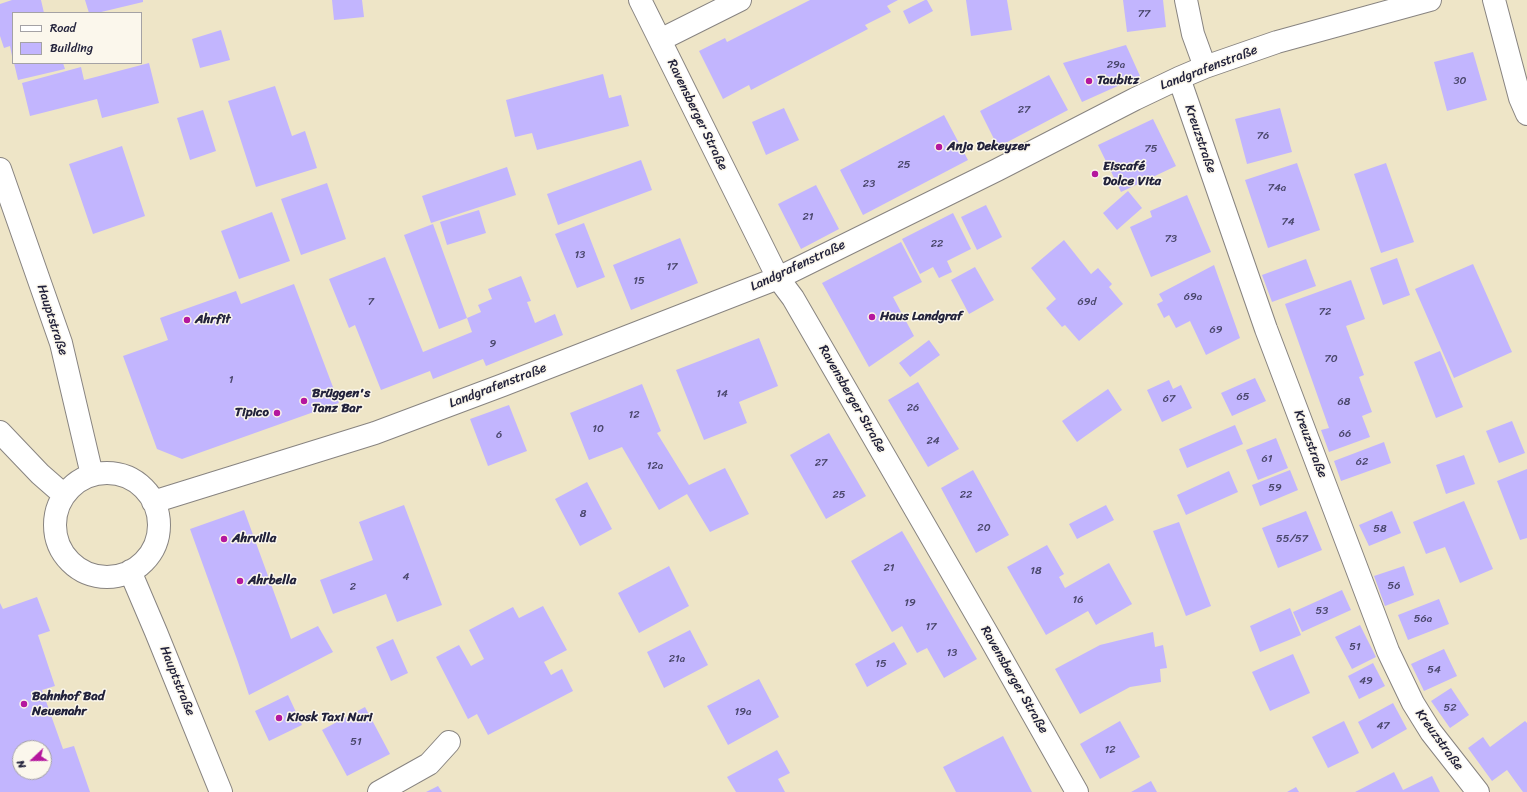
<!DOCTYPE html>
<html>
<head>
<meta charset="utf-8">
<style>
	body { margin:0 }
	#map { position:relative; width:1527px; height:792px; overflow:hidden; background:#eee5c7; font-family:Sriracha,sans-serif }
	canvas { display:block }
	.legend { position:absolute; left:12px; top:12px; width:130px; height:52px; box-sizing:border-box; background:#fbf7ec; border:1px solid #a4a2a5; margin:0; padding:5px 7px; list-style:none; font-size:12px; color:#22223b }
	.legend li { display:flex; align-items:center; gap:8px; height:20px }
	.legend b { width:20px; border:1px solid #a4a2a5 }
	.north { position:absolute; left:12px; top:740px; width:40px; height:40px; box-sizing:border-box; background:#fbf7ec; border:1px solid #a4a2a5; border-radius:50%; rotate:248deg; font-size:11px; font-weight:700; line-height:16px; text-align:center; color:#22223b }
	.north::after { content:''; display:block; margin:auto; width:14px; height:18px; background:#b5179e; clip-path:polygon(50% 0,100% 100%,50% 72%,0 100%) }
</style>
</head>
<body>
<div id="map">
<canvas width="1527" height="792"></canvas>
<ul class="legend">
<li><b style="height:5px;background:#fff"></b>Road</li>
<li><b style="height:11px;background:#c2b5fe"></b>Building</li>
</ul>
<div class="north">N</div>
</div>
<script>
const g = document.querySelector('canvas').getContext('2d');
g.lineJoin = 'round';
function fillPath(path, color) { g.fillStyle = color; g.fill(path, 'evenodd'); }
const shape = rows => new Path2D(rows.map(r => 'M' + r).join(''));
function trace(path, color, width, dash) { g.strokeStyle = color; g.lineWidth = width; g.lineCap = dash ? 'butt' : 'round'; g.setLineDash(dash || []); g.stroke(path); }
function label(font, color, halo, rows, align = 'center') {
  g.font = font + ' Sriracha,sans-serif'; g.lineWidth = 3; g.setLineDash([]); g.textBaseline = 'middle'; g.strokeStyle = halo; g.fillStyle = color; for (const [text, x, y, turn = 0] of rows) {
    g.save(); g.translate(x, y); g.rotate((+turn || 0) * Math.PI / 180); g.textAlign = isNaN(turn) ? turn : align; if (halo) g.strokeText(text, 0, 0); g.fillText(text, 0, 0); g.restore();
  }
}
const building = shape([
	[12,0,41,0,44,13,13,13,12,56,10,46,4,48,0,36,0,4],
	[85,0,143,0,143,2,97,13,89,13],
	[332,0,362,0,364,17,334,20],
	[810,0,898,0,887,6,891,12,865,25,868,29,751,90,749,85,723,99,699,51,725,38,727,42],
	[925,0,927,0,933,11,909,24,903,11],
	[966,0,1007,0,1012,30,971,36],
	[1123,0,1163,0,1166,27,1127,32],
	[221,30,230,60,200,68,192,39],
	[1126,45,1140,76,1082,102,1063,63],
	[1473,52,1487,100,1447,111,1434,62],
	[14,63,63,63,65,69,18,80],
	[149,63,159,103,102,118,97,99,30,116,22,83,81,67,84,80],
	[603,74,609,98,621,95,629,126,537,150,532,133,515,137,506,100],
	[1049,75,1068,110,998,147,980,111],
	[275,86,292,136,305,131,317,168,256,187,228,101],
	[784,108,799,140,766,155,752,122],
	[1280,108,1292,152,1247,164,1235,119],
	[203,110,216,151,190,160,177,118],
	[944,115,968,160,863,215,840,170],
	[1153,119,1176,166,1121,192,1098,145],
	[122,146,145,216,93,234,69,164],
	[641,160,652,190,558,225,547,194],
	[1297,163,1320,230,1268,248,1245,180],
	[1386,163,1414,242,1381,253,1354,174],
	[507,167,516,195,431,223,422,196],
	[327,183,346,239,301,255,281,199],
	[816,185,839,229,801,249,778,204],
	[1128,191,1142,208,1117,230,1103,213],
	[1187,195,1211,252,1151,277,1130,227,1152,217,1150,211],
	[986,205,1002,237,977,250,961,217],
	[479,210,486,233,447,245,440,222],
	[272,212,290,261,239,279,221,231],
	[953,213,971,249,947,261,952,272,939,278,933,267,920,274,902,239],
	[584,223,605,277,577,288,555,234],
	[433,224,467,318,439,329,404,235],
	[680,238,698,283,631,310,613,265],
	[1064,240,1091,274,1098,268,1112,284,1109,287,1123,304,1079,341,1065,325,1062,327,1046,308,1056,299,1031,268],
	[901,242,922,282,893,297,914,336,869,367,822,283],
	[385,257,423,352,472,332,467,318,481,312,478,305,492,299,488,289,521,276,531,301,527,302,535,323,555,314,563,335,486,366,483,359,433,379,430,371,381,390,355,325,349,328,329,279],
	[1397,258,1410,295,1383,305,1370,268],
	[1306,259,1316,286,1272,302,1262,275],
	[1473,264,1512,352,1454,378,1415,289],
	[1214,265,1240,338,1206,355,1190,321,1176,328,1169,315,1164,318,1157,304,1163,301,1159,294],
	[975,267,994,300,969,314,951,280],
	[1351,280,1365,319,1346,326,1364,375,1359,377,1372,412,1362,416,1370,437,1329,452,1321,430,1329,428,1285,304],
	[294,284,339,403,182,459,157,449,123,356,168,340,160,318,236,291,241,304],
	[759,338,778,386,739,402,747,423,704,440,676,370],
	[929,340,940,355,910,377,899,363],
	[1440,351,1463,407,1436,418,1414,362],
	[1255,378,1266,401,1232,416,1221,393],
	[1169,380,1173,389,1181,385,1192,408,1162,422,1147,390],
	[918,382,959,449,928,467,888,400],
	[642,384,661,431,657,433,689,485,725,468,749,514,710,532,687,494,659,510,622,447,589,460,570,413],
	[1108,389,1122,410,1077,442,1062,421],
	[509,405,527,451,488,466,470,419],
	[1512,421,1525,453,1499,463,1486,431],
	[1235,425,1243,444,1187,468,1179,449],
	[829,433,866,496,826,519,790,455],
	[1276,438,1288,468,1258,480,1246,450],
	[1384,442,1391,463,1341,481,1334,461],
	[1464,455,1475,484,1446,494,1436,465],
	[1527,469,1527,538,1520,540,1497,481],
	[973,470,1009,535,976,553,941,488],
	[1290,470,1298,490,1260,506,1252,485],
	[1229,471,1238,492,1186,515,1177,495],
	[587,482,612,529,580,546,555,499],
	[1464,501,1493,569,1460,583,1445,547,1426,554,1413,522],
	[404,505,442,605,397,622,386,594,333,614,320,580,373,560,359,522],
	[1106,505,1114,520,1077,539,1069,524],
	[244,510,291,639,318,626,333,652,249,695,238,662,190,529],
	[1306,511,1322,550,1278,568,1262,528],
	[1392,511,1401,533,1369,546,1359,525],
	[1179,522,1211,606,1186,616,1153,531],
	[902,531,977,659,944,678,927,648,917,653,902,626,892,632,851,561],
	[1047,545,1064,574,1059,577,1065,588,1109,563,1132,604,1096,625,1088,611,1046,635,1007,567],
	[669,566,689,606,639,633,618,593],
	[1404,566,1414,595,1385,606,1374,576],
	[1342,590,1351,610,1302,632,1293,612],
	[37,597,50,631,38,635,55,686,42,690,63,749,74,746,90,792,0,792,0,603,3,609],
	[20,748,44,748,44,772,20,772],
	[1439,599,1449,624,1408,640,1398,615],
	[543,606,567,650,544,662,551,675,562,669,573,691,488,735,477,714,468,719,436,657,459,645,471,666,484,659,469,630,513,607,519,618],
	[1290,608,1301,635,1260,652,1250,626],
	[1360,625,1376,657,1352,669,1335,637],
	[690,630,708,665,664,688,647,652],
	[1153,632,1155,647,1163,645,1167,668,1160,669,1161,682,1130,687,1080,714,1055,669,1100,645],
	[393,639,408,673,391,681,376,647],
	[894,642,907,664,867,687,855,664],
	[1444,649,1457,676,1424,691,1411,664],
	[1293,654,1310,693,1270,711,1252,672],
	[1373,663,1385,686,1359,699,1348,676],
	[759,679,779,717,728,745,707,706],
	[1451,688,1469,715,1450,728,1431,701],
	[288,695,302,725,269,741,255,711],
	[1393,703,1407,729,1372,749,1358,722],
	[365,707,390,754,347,776,322,730],
	[1120,721,1140,757,1100,779,1080,744],
	[1344,721,1359,753,1328,768,1312,737],
	[1525,721,1527,723,1527,792,1523,792,1507,770,1492,781,1468,748,1483,737,1490,747],
	[1003,736,1032,792,956,792,943,767],
	[777,750,790,773,778,779,785,792,736,792,727,777],
	[1394,772,1403,790,1432,776,1440,792,1355,792],
	[1151,781,1157,792,1131,792],
	[438,786,442,792,426,792],
	[1296,787,1299,792,1287,792]
]);
const minor = shape([
	[640,0,778,278,793,298,991,640,1077,792],
	[1186,0,1193,34,1205,67],
	[1494,0,1520,98,1527,114],
	[660,40,740,0],
	[1179,78,1266,329,1388,651,1413,703,1431,732,1478,792],
	[0,169,61,343,92,475],
	[0,432,40,474,64,495],
	'55 525a52 52 0 1 1 104 0a52 52 0 1 1-104 0Z',
	[153,502,375,433,503,385,778,278,997,170,1135,99,1179,78,1205,67,1277,42,1430,0],
	[130,571,156,632,221,792],
	[379,792,429,764,449,742]
]);
const markers = [
	[1089,81,4,"#b5179e"],
	[939,147,4,"#b5179e"],
	[1095,174,4,"#b5179e"],
	[872,317,4,"#b5179e"],
	[187,320,4,"#b5179e"],
	[304,401,4,"#b5179e"],
	[277,413,4,"#b5179e"],
	[224,539,4,"#b5179e"],
	[240,581,4,"#b5179e"],
	[24,704,4,"#b5179e"],
	[279,718,4,"#b5179e"]
];
const numberNames = [
	["77",1144,14],
	["29a",1116,65],
	["30",1460,81],
	["27",1024,110],
	["76",1263,136],
	["75",1151,149],
	["25",904,165],
	["23",869,184],
	["74a",1277,188],
	["21",808,217],
	["74",1288,222],
	["73",1171,239],
	["22",937,244],
	["13",580,255],
	["17",672,267],
	["15",639,281],
	["69a",1193,297],
	["7",371,302],
	["69d",1087,302],
	["72",1325,312],
	["69",1216,330],
	["9",493,344],
	["70",1331,359],
	["1",231,380],
	["14",722,394],
	["65",1243,397],
	["67",1169,399],
	["68",1344,402],
	["26",913,408],
	["12",634,415],
	["10",598,429],
	["66",1345,434],
	["6",499,435],
	["24",933,441],
	["61",1267,459],
	["62",1362,462],
	["27",821,463],
	["12a",655,466],
	["59",1275,488],
	["25",839,495],
	["22",966,495],
	["8",583,514],
	["20",984,528],
	["58",1380,529],
	["55/57",1292,539],
	["21",889,568],
	["18",1036,571],
	["4",406,577],
	["56",1394,586],
	["2",353,587],
	["16",1078,600],
	["19",910,603],
	["53",1322,611],
	["56a",1423,619],
	["17",931,627],
	["51",1355,647],
	["13",952,653],
	["21a",677,659],
	["15",881,664],
	["54",1434,670],
	["49",1366,681],
	["52",1450,708],
	["19a",743,712],
	["47",1383,726],
	["51",356,742],
	["12",1110,750]
];
const streetNames = [
	["Landgrafenstraße",1209,68,-21],
	["Ravensberger Straße",697,115,64],
	["Kreuzstraße",1200,139,71],
	["Landgrafenstraße",798,266,-25],
	["Hauptstraße",52,320,72],
	["Landgrafenstraße",498,386,-21],
	["Ravensberger Straße",852,399,60],
	["Kreuzstraße",1310,444,69],
	["Ravensberger Straße",1014,680,60],
	["Hauptstraße",177,681,68],
	["Kreuzstraße",1439,740,54]
];
const poiNames = [
	["Taubitz",1097,81],
	["Anja Dekeyzer",947,147],
	["Eiscafé",1103,167],
	["Dolce Vita",1103,182],
	["Haus Landgraf",880,317],
	["Ahrfit",195,320],
	["Brüggen's",312,394],
	["Tanz Bar",312,409],
	["Tipico",269,413,"right"],
	["Ahrvilla",232,539],
	["Ahrbella",248,581],
	["Bahnhof Bad",32,697],
	["Neuenahr",32,712],
	["Kiosk Taxi Nuri",287,718]
];
fillPath(building, '#c2b5fe');
trace(minor, '#888481', 24);
trace(minor, '#fff', 22);
for (const [x, y, r, color] of markers) { const dot = new Path2D(); dot.arc(x, y, r, 0, 2 * Math.PI); g.fillStyle = color; g.fill(dot); trace(dot, '#fbf7ec', 1.5); }
label('11px', '#4a476c', null, numberNames);
label('13px', '#22223b', '#fbf7ec', streetNames);
label('bold 13px', '#22223b', '#fbf7ec', poiNames, 'left');
</script>
</body>
</html>
